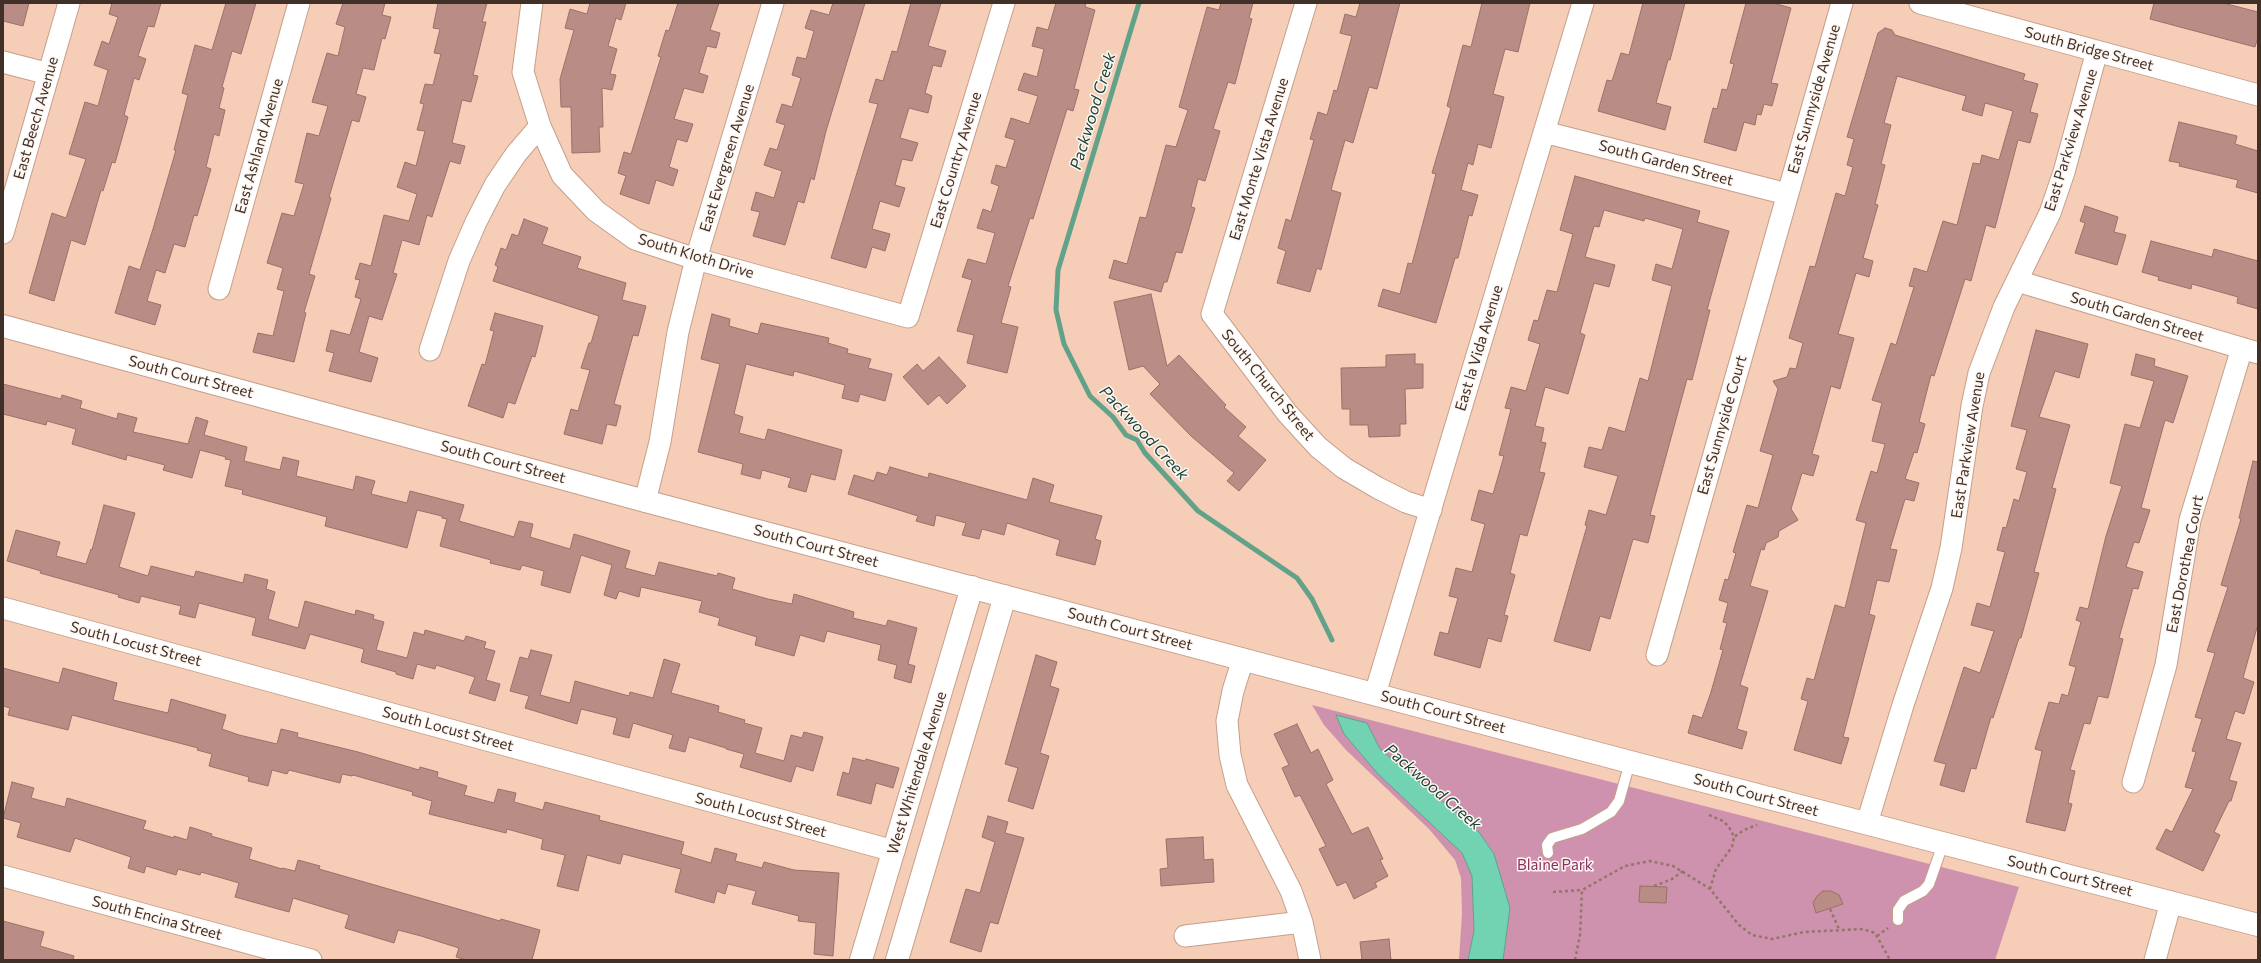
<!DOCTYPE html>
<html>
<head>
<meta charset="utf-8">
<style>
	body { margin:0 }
	#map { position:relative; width:2261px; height:963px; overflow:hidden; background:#f6cdb7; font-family:Commissioner,sans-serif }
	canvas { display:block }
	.frame { position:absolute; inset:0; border:4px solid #403028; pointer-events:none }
</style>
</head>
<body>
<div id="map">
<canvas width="2261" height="963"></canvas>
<div class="frame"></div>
</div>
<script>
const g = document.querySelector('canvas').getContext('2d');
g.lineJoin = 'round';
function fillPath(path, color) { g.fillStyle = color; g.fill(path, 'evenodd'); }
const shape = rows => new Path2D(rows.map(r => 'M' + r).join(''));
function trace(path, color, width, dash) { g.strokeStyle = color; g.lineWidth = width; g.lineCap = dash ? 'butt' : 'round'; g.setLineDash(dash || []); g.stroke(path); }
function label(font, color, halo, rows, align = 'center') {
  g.font = font + ' Commissioner,sans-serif'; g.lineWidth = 3; g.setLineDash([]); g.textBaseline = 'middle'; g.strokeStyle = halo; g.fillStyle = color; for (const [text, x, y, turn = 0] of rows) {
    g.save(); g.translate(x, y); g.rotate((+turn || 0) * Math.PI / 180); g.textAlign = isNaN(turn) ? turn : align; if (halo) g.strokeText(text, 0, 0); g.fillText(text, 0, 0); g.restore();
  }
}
const green = shape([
	[1312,705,2019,887,1995,960,1459,960,1462,913,1461,878,1455,860,1429,829,1346,750,1324,725]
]);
const water = shape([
	[1336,715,1367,723,1380,749,1479,832,1494,854,1510,908,1503,960,1468,960,1474,931,1472,876,1462,853,1378,774,1344,734,1336,715]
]);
const stream = shape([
	[1139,3,1058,270,1056,310,1064,344,1090,396,1113,417,1126,435,1137,440,1145,453,1198,511,1297,578,1312,599,1332,640]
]);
const building = shape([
	[3,3,29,3,23,26,3,21,3,3],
	[112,3,161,3,154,27,148,26,138,56,146,59,139,80,134,78,124,115,128,117,115,163,112,162,103,191,101,190,85,245,71,240,54,301,29,293,52,213,66,218,86,159,69,154,85,102,98,106,108,70,94,65,102,41,109,44,118,17,109,14,112,3],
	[226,3,256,3,241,54,232,51,222,87,224,88,219,108,225,110,219,136,214,134,206,167,211,169,197,216,194,215,185,247,174,244,165,273,156,270,147,301,161,305,155,325,115,313,129,266,140,270,153,229,176,150,174,150,188,95,182,93,195,45,212,50,226,3],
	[343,3,385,3,382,15,391,17,385,39,382,38,374,70,363,68,356,94,366,97,359,122,352,120,329,197,331,198,309,274,315,276,304,312,306,313,294,362,253,352,258,333,273,336,284,291,277,289,283,268,267,263,282,213,294,216,304,184,295,182,307,133,319,136,328,106,312,102,327,53,338,56,345,27,336,24,343,3],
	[438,3,487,3,482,22,486,22,473,75,478,76,471,102,462,100,452,143,465,146,460,164,450,161,432,217,427,215,419,245,402,240,393,273,397,274,382,320,369,316,359,352,378,358,371,382,329,371,334,353,326,351,331,330,350,335,361,299,355,297,360,280,355,279,360,263,371,266,384,215,409,221,417,194,397,187,405,162,416,166,425,131,417,130,424,104,420,103,425,84,433,85,441,54,434,53,440,29,433,28,438,3],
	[590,3,626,3,621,20,616,18,608,46,617,49,610,74,616,75,612,90,602,88,603,127,599,127,600,152,572,153,571,107,561,107,560,79,574,30,565,28,570,9,587,14,590,3],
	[678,3,719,3,710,30,720,33,716,48,707,46,699,73,708,76,703,93,684,88,674,119,693,124,687,142,677,139,669,167,678,170,673,186,656,180,649,204,620,194,626,176,618,173,624,152,631,154,661,57,658,56,666,30,669,31,678,3],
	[833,3,865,3,826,131,814,180,811,178,804,203,798,201,785,245,753,236,760,212,751,210,756,192,774,198,782,171,764,165,770,148,777,150,785,125,776,122,782,104,792,107,801,78,792,75,797,57,806,59,814,31,805,28,811,10,829,15,833,3],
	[911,3,941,3,928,46,946,51,941,67,933,65,925,93,932,96,928,113,909,108,900,138,918,143,912,161,902,159,895,185,905,188,899,207,880,201,872,229,890,234,885,251,872,247,866,268,831,258,878,104,869,102,876,79,883,81,892,51,897,52,911,3],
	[1056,3,1086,3,1085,7,1095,10,1074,89,1079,90,1073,111,1067,109,1033,219,1030,218,1008,286,1011,287,1001,323,1018,327,1007,373,967,363,974,335,957,331,972,280,962,277,968,259,986,264,995,233,977,228,983,209,991,212,999,186,991,183,996,165,1006,168,1015,140,1005,137,1011,118,1029,124,1038,96,1018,90,1024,73,1037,77,1044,49,1032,46,1037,27,1048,30,1056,3],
	[1221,3,1253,3,1249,18,1252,19,1235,84,1228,82,1213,129,1220,131,1205,181,1198,179,1191,207,1195,208,1182,253,1176,252,1167,282,1164,282,1161,292,1109,278,1114,260,1127,264,1140,217,1146,218,1166,145,1176,147,1188,110,1179,107,1207,7,1219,10,1221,3],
	[1360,3,1400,3,1377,89,1369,87,1353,143,1345,140,1331,190,1341,193,1321,270,1317,268,1310,292,1277,283,1286,251,1278,248,1286,219,1291,221,1314,140,1310,139,1318,112,1327,115,1334,90,1337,91,1352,36,1340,33,1345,14,1356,17,1360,3],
	[1482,3,1530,3,1518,52,1505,49,1493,94,1504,97,1491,148,1478,144,1473,165,1468,163,1461,190,1478,195,1472,216,1469,215,1458,258,1455,258,1436,323,1378,306,1383,289,1400,294,1408,263,1412,264,1436,174,1432,173,1451,108,1447,106,1463,45,1471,47,1482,3],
	[1643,3,1685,3,1670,60,1668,60,1656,103,1671,107,1665,130,1598,111,1607,80,1612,81,1621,53,1629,55,1643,3],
	[1746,3,1773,3,1791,8,1771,83,1778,84,1772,106,1764,104,1761,115,1757,114,1755,125,1744,122,1736,151,1704,142,1713,108,1717,109,1722,89,1727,90,1734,64,1730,63,1746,3],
	[2154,3,2223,3,2258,12,2258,37,2255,47,2150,19,2154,3],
	[1885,28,1892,30,1895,35,2025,74,2023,80,2038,84,2030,112,2038,114,2030,143,2018,140,1995,228,1986,225,1971,281,1965,279,1934,376,1931,375,1919,422,1925,424,1917,453,1914,452,1905,479,1919,483,1914,501,1905,499,1890,549,1897,550,1889,582,1877,580,1869,614,1875,616,1843,737,1849,738,1841,764,1794,750,1808,701,1801,699,1807,678,1814,680,1835,605,1845,608,1866,523,1856,520,1871,471,1877,473,1885,444,1872,441,1882,403,1872,400,1891,343,1896,345,1914,287,1909,286,1914,268,1927,272,1943,221,1957,225,1973,163,1980,164,1982,155,1999,160,2013,111,1985,103,1982,116,1962,110,1966,96,1897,76,1884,123,1891,125,1881,164,1885,165,1875,204,1878,205,1863,258,1873,261,1869,277,1856,273,1838,334,1854,338,1840,389,1831,386,1812,454,1819,456,1813,476,1802,473,1791,509,1798,520,1779,531,1778,537,1766,543,1764,550,1761,549,1750,586,1768,591,1740,685,1748,688,1737,729,1747,732,1742,749,1688,733,1693,715,1702,718,1711,692,1723,650,1720,649,1727,623,1723,622,1728,603,1719,600,1725,579,1728,580,1736,553,1733,552,1747,505,1758,508,1773,455,1760,451,1778,389,1773,381,1787,377,1790,368,1796,369,1803,343,1789,338,1810,266,1815,267,1836,193,1845,196,1853,167,1847,165,1854,139,1847,137,1878,33,1885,28],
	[2179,122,2237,136,2235,144,2258,151,2258,193,2236,187,2238,180,2179,166,2180,163,2169,161,2179,122],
	[1575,176,1700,211,1697,222,1729,231,1707,310,1710,310,1692,380,1687,379,1650,515,1655,516,1648,543,1633,539,1610,619,1600,616,1590,651,1554,641,1587,526,1585,525,1589,510,1606,515,1618,476,1584,467,1589,447,1602,450,1609,427,1625,432,1640,378,1648,381,1672,286,1652,280,1656,264,1672,269,1683,229,1645,218,1644,221,1604,210,1599,227,1594,226,1585,257,1615,265,1609,287,1594,283,1580,333,1585,335,1568,394,1545,387,1535,426,1544,428,1541,442,1546,443,1539,472,1545,473,1527,536,1520,534,1510,573,1515,575,1504,615,1508,616,1501,642,1488,638,1480,668,1434,655,1440,632,1448,634,1458,598,1449,596,1456,568,1472,572,1485,524,1471,520,1479,490,1493,494,1504,456,1499,455,1511,409,1505,408,1511,387,1526,391,1540,344,1528,340,1534,320,1538,321,1547,290,1557,292,1573,234,1560,230,1575,176],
	[2085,206,2118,217,2114,232,2126,235,2117,265,2075,253,2085,223,2080,221,2085,206],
	[524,219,548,228,542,244,581,257,577,268,626,283,622,300,646,306,638,336,633,335,614,404,621,406,616,426,607,424,602,444,564,434,571,409,578,411,590,370,581,368,589,343,591,343,599,316,493,281,498,267,495,265,501,248,506,250,512,234,518,236,524,219],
	[2151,241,2212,257,2214,249,2258,261,2258,309,2237,303,2238,297,2192,284,2191,289,2158,280,2159,277,2142,272,2151,241],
	[1151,294,1167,366,1179,355,1226,405,1224,407,1246,427,1238,436,1266,460,1239,491,1227,481,1234,473,1191,436,1150,394,1160,384,1143,366,1129,370,1114,302,1151,294],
	[495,313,543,326,535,357,532,356,515,404,508,402,503,418,468,406,482,364,485,365,494,331,490,330,495,313],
	[712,314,730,319,729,326,758,334,761,323,829,338,828,343,848,349,847,353,871,359,868,368,892,374,885,401,860,394,858,402,842,398,845,385,794,371,793,376,746,364,734,414,743,417,739,433,765,440,768,429,842,450,835,480,811,474,806,492,788,487,791,478,762,470,760,479,741,474,743,464,698,452,720,364,701,359,712,314],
	[2036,330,2088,344,2079,378,2055,371,2039,417,2070,425,2052,488,2056,489,2034,572,2039,573,2021,638,2019,638,1993,718,1991,717,1976,769,1971,768,1964,792,1940,785,1946,764,1934,761,1964,667,1980,673,1994,631,1971,625,1977,603,1990,607,2005,552,1997,550,2003,527,2006,528,2014,499,2019,501,2027,472,2016,469,2027,430,2011,426,2036,330],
	[1415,354,1415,364,1423,364,1423,388,1405,389,1406,424,1400,424,1400,436,1369,437,1368,425,1350,425,1350,409,1342,409,1341,368,1386,367,1386,355,1415,354],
	[2136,354,2155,359,2154,366,2188,376,2173,423,2165,420,2141,508,2150,510,2139,543,2134,542,2126,567,2143,572,2138,589,2133,588,2119,638,2123,639,2108,698,2098,696,2090,724,2084,723,2070,770,2075,771,2068,803,2072,804,2065,831,2026,822,2042,751,2035,749,2049,702,2059,704,2062,694,2068,696,2076,667,2069,665,2081,622,2076,620,2080,607,2088,609,2106,536,2122,486,2110,483,2125,424,2140,428,2154,381,2131,375,2136,354],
	[939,357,966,386,947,404,939,395,928,405,903,377,917,364,923,371,939,357],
	[3,384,61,399,62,395,82,401,80,408,117,419,118,413,137,418,133,432,188,444,196,417,208,421,204,435,247,447,244,461,280,470,283,457,299,461,296,476,353,490,356,476,375,481,371,494,407,503,410,491,464,505,459,521,514,537,519,521,533,524,530,537,570,549,574,534,630,551,625,568,655,576,659,562,717,576,718,573,735,578,732,589,768,599,792,604,794,594,854,612,853,618,886,626,888,620,917,628,908,664,915,666,911,683,894,678,897,665,878,660,881,645,827,631,824,642,800,635,794,656,755,645,757,637,718,625,720,618,699,612,702,601,641,587,639,597,619,591,616,599,604,595,612,565,581,555,570,593,541,585,544,571,522,565,520,570,490,563,491,560,440,546,447,519,442,518,442,516,417,510,407,548,325,526,327,517,242,494,243,490,225,486,231,460,225,459,226,457,200,450,192,478,163,470,165,465,127,455,126,460,72,444,76,429,47,421,46,425,3,414,3,384],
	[2253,461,2258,462,2258,624,2243,678,2254,682,2244,714,2235,711,2226,739,2241,743,2229,780,2237,782,2231,801,2229,801,2214,832,2220,835,2203,871,2156,849,2166,829,2172,832,2193,789,2185,787,2196,752,2192,751,2202,719,2195,717,2215,653,2207,651,2228,587,2221,585,2241,519,2239,518,2253,461],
	[890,467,928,478,929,473,1027,500,1033,478,1054,485,1049,502,1102,516,1095,539,1101,541,1095,565,1056,555,1060,540,1007,523,1004,535,982,529,979,539,962,535,966,523,936,515,934,526,916,521,918,516,848,494,854,475,874,481,877,472,887,475,890,467],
	[104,505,135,513,119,567,148,576,151,566,194,577,196,571,243,583,245,574,268,580,266,589,275,592,268,619,298,628,305,601,355,615,356,610,374,615,373,619,384,622,376,650,407,658,414,632,424,635,425,630,464,641,466,636,486,642,484,648,495,651,486,680,500,684,495,701,469,693,475,677,436,665,435,669,417,664,413,679,396,674,396,672,361,662,364,649,310,634,305,649,252,635,256,618,199,603,195,618,179,614,181,606,141,596,139,603,118,597,119,595,40,573,41,571,7,561,16,530,60,542,56,556,86,564,91,549,92,550,104,505],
	[531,650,552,655,540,695,570,703,575,681,629,696,630,692,653,698,664,659,680,664,671,693,719,706,718,712,745,720,744,723,762,728,755,753,784,761,791,735,802,738,804,732,823,737,813,771,796,766,791,782,740,767,744,754,726,749,726,748,689,737,685,752,669,748,673,735,633,723,629,738,613,734,617,718,581,709,577,724,525,708,529,696,510,691,520,657,528,659,531,650],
	[1036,655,1057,662,1050,686,1059,689,1040,753,1049,756,1033,809,1008,801,1018,768,1005,764,1036,655],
	[3,668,59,683,63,668,117,683,113,700,168,713,171,699,226,715,222,729,239,735,277,744,281,729,298,733,297,737,358,752,419,770,420,767,438,772,437,777,467,786,464,795,494,803,498,789,516,793,514,802,543,810,545,802,584,812,600,816,599,820,684,842,681,854,711,863,715,848,737,854,735,861,762,868,764,862,794,870,839,873,833,956,814,954,816,923,798,921,799,916,752,904,756,891,728,884,725,894,717,891,714,903,675,892,681,869,623,854,620,864,587,855,578,891,557,886,565,855,541,849,543,839,507,829,506,833,429,814,432,801,412,795,413,792,353,775,352,776,342,774,340,783,289,770,287,774,272,770,268,786,248,781,249,777,209,766,212,754,197,750,198,748,72,715,68,730,8,715,10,708,3,706,3,668],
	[1297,724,1311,753,1318,749,1333,780,1326,784,1352,834,1368,827,1383,859,1380,860,1388,876,1375,883,1377,887,1354,899,1346,882,1337,886,1319,849,1326,846,1300,795,1295,797,1282,768,1289,765,1274,734,1297,724],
	[853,758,865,761,866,759,899,768,893,788,876,783,871,804,837,795,843,772,849,774,853,758],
	[12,782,34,788,31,798,65,807,67,798,146,821,143,829,174,838,174,836,187,840,190,827,212,834,211,836,252,848,249,859,282,869,282,868,295,871,298,860,320,866,319,869,500,921,501,919,540,930,532,960,466,960,456,957,459,948,421,936,398,930,394,943,345,928,349,915,293,898,289,912,235,897,239,883,201,872,200,875,178,869,176,875,146,866,144,873,128,868,131,857,75,838,70,852,17,837,21,823,3,818,12,782],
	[988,816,1008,822,1005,833,1024,838,998,924,990,922,981,952,950,942,966,889,980,893,995,842,982,837,988,816],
	[1203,837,1204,860,1213,859,1214,882,1161,886,1160,869,1168,868,1166,839,1203,837],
	[1640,886,1667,887,1666,903,1639,902,1640,886],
	[1823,891,1831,891,1839,895,1843,904,1816,913,1813,903,1817,896,1823,891],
	[3,921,44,932,40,946,74,956,73,960,3,960,3,921],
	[1389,939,1391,960,1362,960,1360,942,1389,939]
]);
const path = shape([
	[1709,815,1723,821,1729,827,1734,837,1744,830,1757,825],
	[1654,886,1672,879,1683,871],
	[1710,889,1716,869,1732,847,1734,837],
	[1553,892,1582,890],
	[1830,909,1839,929],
	[1877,936,1888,928],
	[1575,960,1580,935,1582,890,1625,866,1650,861,1673,866,1704,885,1710,889,1739,925,1752,935,1772,939,1804,932,1863,929,1875,933,1890,960]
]);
const lane = shape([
	[1548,853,1547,845,1552,838,1582,829,1611,812,1619,801,1630,762],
	[1898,920,1898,910,1904,901,1923,891,1929,884,1943,844]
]);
const street = shape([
	[532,3,523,72,540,126,562,175,596,211,635,239,696,259,908,317,1004,3],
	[1306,3,1212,314,1287,413,1318,447,1344,468,1378,488,1406,502,1431,510],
	[1920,3,2258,95],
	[3,62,49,74],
	[1544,132,1787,194],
	[3,233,69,3],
	[2017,281,2258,353],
	[219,289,299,3],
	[430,350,459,261,476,222,495,185,516,154,540,126],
	[645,501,660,442,678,332,696,259,773,3],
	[3,608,894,851],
	[1657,655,1842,3],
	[1243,659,1233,691,1227,721,1230,755,1237,785,1291,891,1302,922,1310,960],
	[1375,694,1583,3],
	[2133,782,2166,665,2190,520,2242,348],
	[1867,823,1903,705,1942,588,1951,548,1972,406,1979,373,2004,307,2050,213,2064,172,2097,51],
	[3,876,311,960],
	[1185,936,1302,922],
	[2155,960,2171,902]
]);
const secondary = shape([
	[3,326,645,501,1630,762,2258,925],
	[861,960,972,587],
	[897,960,1005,596]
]);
const streetNames = [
	["South Bridge Street",2089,49,15],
	["East Sunnyside Avenue",1814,99,-74],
	["East Beech Avenue",36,118,-74],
	["East Parkview Avenue",2071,140,-73],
	["East Ashland Avenue",259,146,-74],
	["East Evergreen Avenue",727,158,-73],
	["East Monte Vista Avenue",1259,159,-73],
	["East Country Avenue",956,160,-73],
	["South Garden Street",1666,163,15],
	["South Kloth Drive",696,256,17],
	["South Garden Street",2137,317,17],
	["East la Vida Avenue",1479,348,-73],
	["South Court Street",191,377,15],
	["South Church Street",1268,385,51],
	["East Sunnyside Court",1722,425,-74],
	["East Parkview Avenue",1968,445,-81],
	["South Court Street",503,462,15],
	["South Court Street",816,546,15],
	["East Dorothea Court",2185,564,-79],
	["South Court Street",1130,629,15],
	["South Locust Street",136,644,15],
	["South Court Street",1443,712,15],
	["South Locust Street",448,729,15],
	["West Whitendale Avenue",917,773,-73],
	["South Court Street",1756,795,15],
	["South Locust Street",761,815,15],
	["South Court Street",2070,876,14],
	["South Encina Street",157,918,15]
];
const parkNames = [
	["Blaine Park",1555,865]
];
const waterNames = [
	["Packwood Creek",1093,111,-73],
	["Packwood Creek",1144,433,47],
	["Packwood Creek",1433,787,41]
];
fillPath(green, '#ce92ae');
fillPath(water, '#71d3b2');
trace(water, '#62a289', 1);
trace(stream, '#62a289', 5);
fillPath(building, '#b98d85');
trace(building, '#9a7069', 1);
trace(lane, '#c69f8a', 12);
trace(street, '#c69f8a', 23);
trace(secondary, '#c69f8a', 24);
trace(path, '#927769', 2.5, [3, 3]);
trace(lane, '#fff', 10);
trace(street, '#fff', 21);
trace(secondary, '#fff', 22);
label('15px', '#403028', '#fef6f1', streetNames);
label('15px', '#892f61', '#fef6f1', parkNames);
label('italic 16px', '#194437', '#fef6f1', waterNames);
</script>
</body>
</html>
